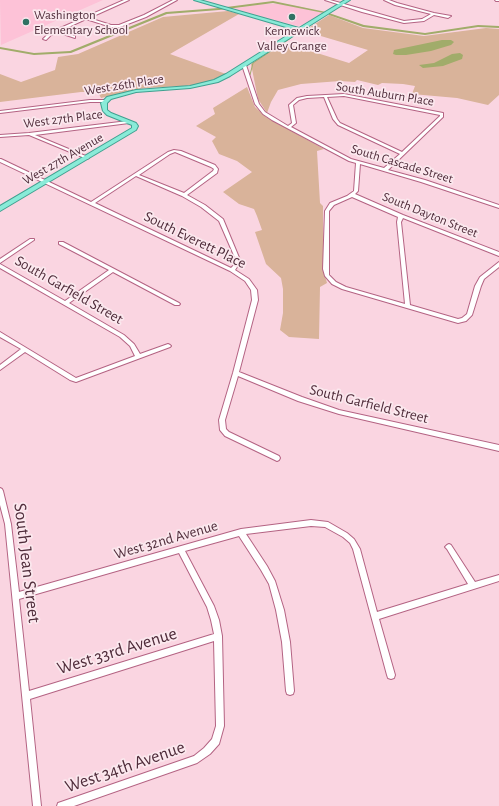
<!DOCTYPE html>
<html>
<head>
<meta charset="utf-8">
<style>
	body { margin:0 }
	canvas { display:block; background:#fad5e1 }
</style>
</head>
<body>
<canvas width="499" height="806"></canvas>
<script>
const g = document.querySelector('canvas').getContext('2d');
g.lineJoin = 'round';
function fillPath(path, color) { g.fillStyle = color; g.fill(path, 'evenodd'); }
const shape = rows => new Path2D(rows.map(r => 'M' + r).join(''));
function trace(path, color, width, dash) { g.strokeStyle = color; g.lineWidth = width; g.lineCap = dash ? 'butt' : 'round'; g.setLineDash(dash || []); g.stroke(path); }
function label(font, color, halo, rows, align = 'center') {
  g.font = font + ' "Alegreya Sans",sans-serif'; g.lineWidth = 3.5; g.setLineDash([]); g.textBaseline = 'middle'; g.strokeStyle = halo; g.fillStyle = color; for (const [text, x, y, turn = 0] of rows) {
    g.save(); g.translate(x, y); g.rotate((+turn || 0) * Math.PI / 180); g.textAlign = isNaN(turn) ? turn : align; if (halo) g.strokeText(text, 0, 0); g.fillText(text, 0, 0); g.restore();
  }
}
const built = shape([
	[0,0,103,0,1,45],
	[262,4,278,4,298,6,323,13,304,24,298,26,232,9]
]);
const green = shape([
	[228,11,239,14,170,54,226,74,217,78,201,84,183,86,144,88,101,98,98,92,81,92,0,102,0,74,21,82,55,70,58,57,78,54,163,17],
	[329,15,363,28,424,36,486,28,499,29,499,95,488,105,457,98,412,94,415,86,403,84,382,83,378,85,357,80,355,82,340,81,301,84,278,90,271,102,267,113,258,99,251,64,285,43,349,63,368,50,304,31],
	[247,87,255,107,266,117,324,149,317,151,320,203,323,206,323,269,327,283,320,287,319,339,289,337,280,330,283,313,283,289,281,278,266,264,255,232,262,230,257,216,254,209,239,204,223,192,252,172,237,161,219,154,212,141,216,137,196,126,215,114,213,108]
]);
const water = shape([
	[442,40,451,40,454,42,451,45,431,51,406,55,396,55,393,54,394,50],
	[460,53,463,55,462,59,443,66,423,68,419,65,434,63,452,54]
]);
const stream = shape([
	[250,75,253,63,291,38]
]);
const canal = shape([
	[273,1,326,12,324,13,273,3,219,10,167,14,71,53,34,55,0,49,0,47,34,53,70,51,166,12,219,8,273,1],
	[329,13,364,25,425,33,478,25,499,26,499,28,478,27,425,35,363,27,329,15,329,13]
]);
const minor = shape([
	[124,0,129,0,89,18,111,25,119,25,144,15,173,0,177,0,146,17,120,27,111,27,86,19,60,31,75,36,75,38,57,32,51,35,46,40,43,39,49,33,124,0],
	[325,0,330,0,404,21,422,19,431,14,395,5,384,0,389,0,397,3,434,13,451,16,448,18,434,15,424,21,404,23,362,12,325,0],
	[495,0,499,0,499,1,496,1,495,0],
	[244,64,246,65,259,104,265,112,288,126,292,123,289,105,297,98,307,96,344,94,443,113,443,117,388,170,425,180,499,205,499,208,421,182,360,164,358,191,355,194,403,215,499,252,499,256,403,218,401,222,410,305,458,319,462,318,467,314,475,286,480,277,499,262,499,267,484,279,481,286,472,315,466,321,458,323,342,289,332,284,325,276,323,269,325,211,330,203,347,196,354,191,356,163,349,161,272,120,263,114,255,104,242,65,244,64],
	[344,96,440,115,440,116,402,152,340,123,337,119,327,97,344,96],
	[324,97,333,119,338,125,400,154,384,168,351,159,291,127,296,123,293,105,299,100,307,98,324,97],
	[352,197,398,217,397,222,405,304,346,287,336,282,329,275,329,211,334,205,352,197],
	[90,100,106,100,108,101,106,102,90,102,0,113,0,111,90,100],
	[128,121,129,121,129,123,35,135,88,157,89,158,87,159,29,135,0,137,0,135,29,133,128,121],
	[174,150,181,151,215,165,218,169,217,173,187,195,205,205,223,219,240,260,239,264,235,270,249,279,257,290,258,300,239,372,302,397,339,410,499,445,499,451,339,414,298,401,238,376,225,420,226,429,229,432,279,456,280,458,279,460,277,461,275,460,225,436,220,430,219,420,233,373,252,300,251,290,245,281,230,271,0,162,0,159,1,159,91,202,168,152,174,150],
	[175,152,211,167,214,169,213,171,184,193,139,175,170,154,175,152],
	[136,176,182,196,201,207,219,221,236,260,235,264,231,268,95,203,136,176],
	[30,239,34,239,34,240,0,263,0,259,30,239],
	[59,242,63,242,179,303,180,304,179,305,175,305,113,272,69,303,124,335,134,344,140,354,168,344,170,345,171,346,170,347,76,382,70,380,25,352,0,370,0,365,21,349,0,337,0,332,76,378,135,356,130,346,120,337,0,268,0,264,65,301,109,270,59,244,59,242],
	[0,488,2,489,3,491,11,524,19,592,241,529,311,520,328,522,347,533,354,539,360,549,377,612,468,584,447,549,445,547,447,545,449,544,451,545,475,582,499,575,499,581,379,619,395,675,394,678,391,679,388,678,387,675,353,549,350,543,343,537,325,527,311,526,246,534,267,566,275,581,284,610,290,642,294,691,293,694,290,695,287,694,286,691,282,642,276,610,269,584,261,570,239,536,185,551,214,606,219,620,222,636,224,726,219,744,210,754,197,763,74,806,57,806,58,803,61,802,194,756,204,748,212,739,216,726,214,641,30,699,41,806,33,806,5,524,0,505,0,488],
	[179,553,207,607,211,620,214,634,29,691,19,599,179,553]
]);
const major = shape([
	[194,0,200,0,299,28,345,0,350,0,230,76,218,82,190,88,136,92,111,99,107,103,107,110,111,113,136,123,138,126,136,130,0,211,0,206,132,128,132,125,107,115,103,111,101,103,107,97,136,90,190,86,214,80,226,74,296,30,194,0]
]);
const markers = [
	[292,17,4,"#2f7263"],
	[26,22,4,"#2f7263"]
];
const farPoinames = [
	["Washington",34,15],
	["Elementary School",34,30],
	["Kennewick",292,31,"center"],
	["Valley Grange",292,46,"center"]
];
const farStreetnames = [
	["West 26th Place",124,85,-9],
	["South Auburn Place",385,94,9],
	["West 27th Place",63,119,-7],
	["West 27th Avenue",63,159,-30],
	["South Cascade Street",402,164,17],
	["South Dayton Street",430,215,22]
];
const streetNames = [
	["South Everett Place",195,240,26],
	["South Garfield Street",69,290,30],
	["South Garfield Street",369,404,14],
	["West 32nd Avenue",166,540,-16]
];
const nearStreetnames = [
	["South Jean Street",27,563,83],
	["West 33rd Avenue",117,651,-17],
	["West 34th Avenue",125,767,-19]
];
fillPath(built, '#fdc2d7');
fillPath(green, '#d9b39a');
fillPath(water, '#a1ac6a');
trace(stream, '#a1ac6a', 1);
fillPath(canal, '#a1ac6a');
trace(minor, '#b46383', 2);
trace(major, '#41a090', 2);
fillPath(minor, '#fff');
fillPath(major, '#89ebd8');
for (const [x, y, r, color] of markers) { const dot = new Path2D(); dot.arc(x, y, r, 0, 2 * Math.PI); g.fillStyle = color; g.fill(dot); trace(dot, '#fbe8ee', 1.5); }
label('13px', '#4f2c3a', '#fbe8ee', farPoinames, 'left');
label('13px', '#4f2c3a', '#fbe8ee', farStreetnames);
label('15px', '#4f2c3a', '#fbe8ee', streetNames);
label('18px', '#4f2c3a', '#fbe8ee', nearStreetnames);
</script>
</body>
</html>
